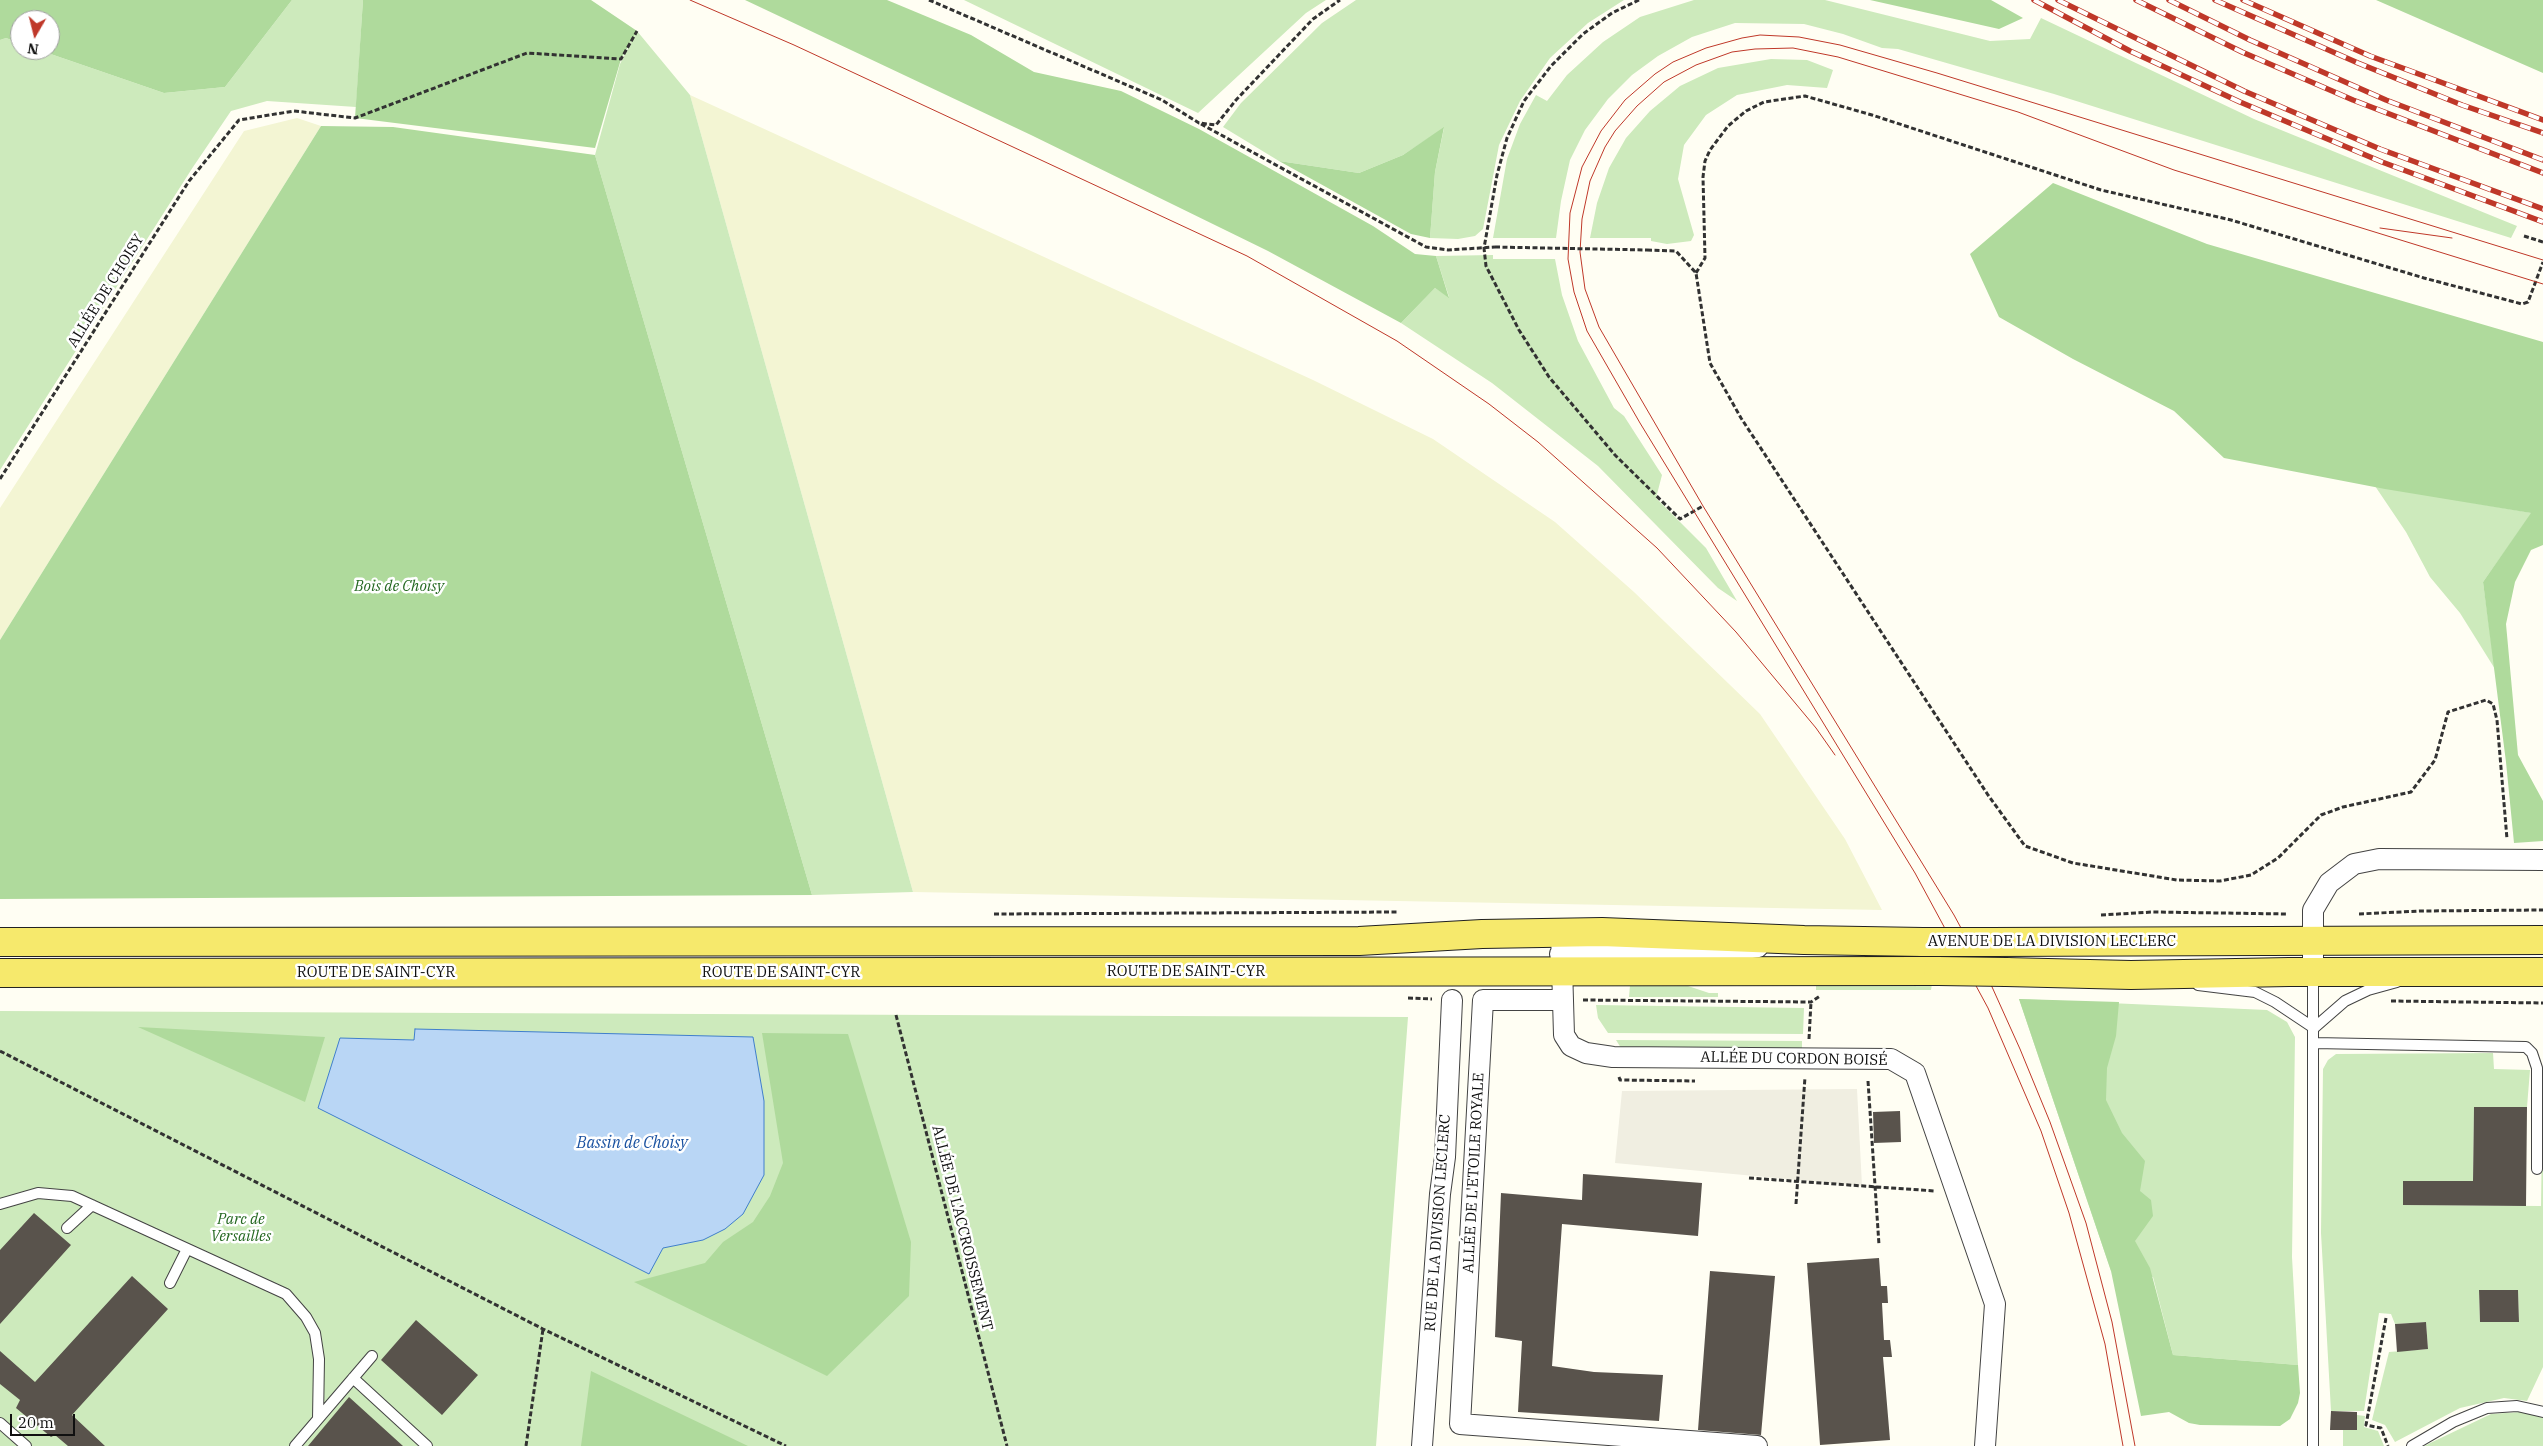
<!DOCTYPE html>
<html>
<head>
<meta charset="utf-8">
<style>
	body { margin:0 }
	#map { position:relative; width:2543px; height:1446px; overflow:hidden; background:#fffef3; font-family:"IBM Plex Serif",serif }
	canvas { display:block }
	.north { position:absolute; left:10px; top:10px; width:50px; height:50px; box-sizing:border-box; background:#fff; border:1px solid #9f9f9f; border-radius:50%; rotate:188deg; font-size:14px; font-weight:700; line-height:20px; text-align:center; color:#101010 }
	.north::after { content:''; display:block; margin:auto; width:18px; height:22px; background:#bf3829; clip-path:polygon(50% 0,100% 100%,50% 72%,0 100%) }
	.scale { position:absolute; left:10px; top:1414px; width:65px; height:22px; box-sizing:border-box; border:2px solid #101010; border-top:0; padding-left:6px; font-size:15px; line-height:18px; white-space:nowrap; color:#101010; -webkit-text-stroke:4px #fff; paint-order:stroke }
</style>
</head>
<body>
<div id="map">
<canvas width="2543" height="1446"></canvas>
<div class="north">N</div>
<div class="scale">20 m</div>
</div>
<script>
const g = document.querySelector('canvas').getContext('2d');
g.lineJoin = 'round';
function fillPath(path, color) { g.fillStyle = color; g.fill(path, 'evenodd'); }
const shape = rows => new Path2D(rows.map(r => 'M' + r).join(''));
function trace(path, color, width, dash) { g.strokeStyle = color; g.lineWidth = width; g.lineCap = dash ? 'butt' : 'round'; g.setLineDash(dash || []); g.stroke(path); }
function label(font, color, halo, rows, align = 'center') {
  g.font = font + ' "IBM Plex Serif",serif'; g.lineWidth = 5; g.setLineDash([]); g.textBaseline = 'middle'; g.strokeStyle = halo; g.fillStyle = color; for (const [text, x, y, turn = 0] of rows) {
    g.save(); g.translate(x, y); g.rotate((+turn || 0) * Math.PI / 180); g.textAlign = isNaN(turn) ? turn : align; if (halo) g.strokeText(text, 0, 0); g.fillText(text, 0, 0); g.restore();
  }
}
const farmland = shape([
	[690,95,1313,380,1433,439,1555,522,1634,592,1760,714,1845,839,1882,910,913,892],
	[297,118,321,126,0,640,0,508,244,131]
]);
const green = shape([
	[292,0,363,0,356,107,267,101,231,111,193,167,0,470,0,40,6,38,20,43,20,50,39,50,164,93,225,87],
	[964,0,1326,0,1306,13,1198,113],
	[1356,0,1624,0,1588,23,1550,58,1520,101,1499,145,1483,229,1475,236,1458,239,1430,238,1435,172,1444,128,1403,155,1359,173,1279,161,1223,127,1241,103,1322,23],
	[1694,0,1825,0,1990,41,2030,39,2041,18,2254,119,2517,226,2511,238,2054,94,1898,49,1882,48,1843,34,1804,24,1735,23,1692,37,1658,56,1632,75,1608,99,1585,130,1570,160,1561,201,1556,238,1493,238,1507,159,1520,124,1536,95,1547,101,1567,75,1603,42,1640,17],
	[637,31,690,95,913,892,812,895,595,155,620,64],
	[1771,59,1807,60,1833,70,1827,88,1787,85,1737,95,1706,115,1684,145,1678,179,1694,235,1691,241,1667,244,1651,241,1651,238,1590,238,1597,203,1609,168,1626,138,1650,111,1680,86,1718,68],
	[1493,255,1493,259,1555,259,1562,295,1578,341,1614,408,1624,416,1662,475,1656,498,1706,548,1737,601,1718,588,1598,466,1492,383,1401,323,1435,288,1449,297,1436,256],
	[2375,486,2532,513,2483,582,2495,669,2460,613,2430,577,2406,532],
	[1819,983,1932,984,1931,990,1816,990,1816,986],
	[1682,984,1709,993,1718,993,1718,997,1629,997,1630,985],
	[2019,999,2267,1010,2287,1022,2295,1037,2292,1257,2298,1365,2173,1355,2153,1277,2111,1271],
	[1596,1005,1804,1008,1803,1034,1608,1033,1598,1018],
	[0,1011,1408,1017,1376,1446,0,1446],
	[1616,1040,1802,1041,1802,1048,1621,1048],
	[2493,1053,2494,1069,2530,1070,2527,1107,2474,1107,2473,1181,2403,1181,2403,1205,2541,1206,2543,1072,2543,1367,2527,1401,2504,1398,2460,1408,2395,1442,2385,1425,2372,1420,2389,1352,2428,1349,2426,1322,2395,1324,2391,1314,2379,1313,2364,1411,2331,1411,2321,1233,2323,1069,2328,1060,2336,1054],
	[2479,1290,2518,1290,2519,1322,2480,1322],
	[2521,1412,2543,1417,2543,1446,2424,1446,2491,1414],
	[2357,1415,2365,1416,2364,1427,2378,1431,2384,1446,2343,1446,2343,1430]
]);
const forest = shape([
	[0,0,292,0,225,87,164,93,39,50,50,50,50,20,20,20,20,43,6,38,0,40],
	[363,0,591,0,637,31,621,59,595,148,355,118],
	[745,0,887,0,971,35,1034,72,1121,91,1199,129,1373,226,1415,254,1436,256,1449,298,1435,288,1401,323,1268,251,1031,135],
	[1870,0,1991,0,2023,18,1999,29],
	[2376,0,2543,0,2543,73],
	[321,126,393,127,595,155,812,895,0,899,0,640],
	[1444,127,1435,172,1430,238,1411,234,1279,161,1359,173,1403,155],
	[2053,183,2207,244,2543,342,2543,545,2531,550,2515,582,2506,624,2518,755,2543,801,2543,841,2514,843,2506,762,2483,582,2531,513,2385,489,2224,458,2174,411,2073,359,1999,317,1970,254],
	[2019,999,2119,1002,2116,1036,2107,1068,2106,1100,2122,1133,2145,1161,2140,1191,2151,1200,2153,1216,2135,1241,2150,1268,2173,1355,2298,1365,2300,1393,2298,1403,2290,1419,2280,1426,2200,1425,2189,1423,2169,1412,2141,1416,2111,1271],
	[138,1027,325,1037,305,1102],
	[762,1033,848,1034,911,1242,909,1296,827,1376,634,1282,705,1263,723,1242,753,1222,770,1196,783,1163],
	[591,1371,748,1446,581,1446]
]);
const plaza = shape([
	[1857,1089,1862,1186,1615,1163,1622,1091]
]);
const water = shape([
	[415,1029,753,1037,764,1101,764,1175,743,1214,725,1229,703,1240,663,1248,649,1274,318,1108,340,1038,414,1040,415,1029]
]);
const building = shape([
	[2474,1107,2527,1107,2526,1206,2403,1205,2403,1181,2473,1181],
	[1900,1111,1901,1142,1874,1143,1873,1112],
	[1583,1174,1702,1183,1698,1236,1562,1224,1552,1366,1594,1372,1663,1375,1659,1421,1518,1412,1522,1341,1495,1337,1501,1193,1582,1200],
	[34,1213,71,1245,0,1324,0,1250],
	[1879,1258,1881,1286,1887,1286,1888,1303,1882,1303,1884,1340,1890,1340,1892,1357,1883,1357,1890,1440,1820,1445,1807,1263],
	[1710,1271,1775,1276,1761,1435,1698,1430],
	[132,1276,168,1309,72,1415,105,1446,68,1446,55,1435,51,1437,16,1408,20,1400,0,1384,0,1351,35,1382],
	[2479,1290,2518,1290,2519,1322,2480,1322],
	[416,1320,478,1375,442,1415,381,1360],
	[2426,1322,2428,1349,2397,1352,2395,1324],
	[349,1397,403,1446,308,1446],
	[2331,1411,2357,1412,2357,1430,2330,1430]
]);
const path = shape([
	[929,0,1162,100,1199,123,1216,125,1236,100,1313,19,1340,0],
	[1639,0,1612,13,1583,34,1551,66,1524,101,1507,138,1497,175,1484,248,1486,266,1519,330,1549,377,1615,455,1680,519,1703,506],
	[1201,124,1426,247,1448,250,1495,247],
	[2524,236,2543,242],
	[1647,250,1676,251,1696,273,1710,363,1741,418,1988,795,2025,846,2073,863,2177,880,2220,881,2251,875,2278,858,2321,815,2343,807,2411,792,2435,760,2448,712,2486,700,2493,704,2497,720,2507,839],
	[1696,273,1705,258,1703,177,1705,161,1710,150,1728,126,1746,111,1764,102,1805,96,1872,115,2101,190,2231,220,2424,278,2522,304,2528,302,2543,262],
	[0,479,189,181,239,120,294,111,355,118,527,53,621,59,637,31],
	[994,914,1398,912],
	[2359,914,2419,911,2543,910],
	[2101,915,2153,912,2288,914],
	[1408,998,1432,999],
	[1583,1000,1811,1002,1820,996],
	[2391,1001,2543,1003],
	[896,1015,1007,1446],
	[1809,1039,1811,1002],
	[0,1051,543,1329,786,1446],
	[1619,1077,1620,1080,1695,1081],
	[1868,1081,1879,1245],
	[1749,1178,1935,1191],
	[1796,1204,1805,1077],
	[2386,1318,2366,1425,2381,1428,2388,1446],
	[526,1446,543,1329]
]);
const service = shape([
	[2313,972,2313,1446],
	[2198,985,2255,992,2275,1002,2314,1028,2345,1001,2368,990,2397,982],
	[2314,1043,2526,1047,2532,1053,2537,1068,2537,1169],
	[0,1204,38,1193,72,1196,286,1294,306,1317,315,1333,319,1359,318,1419],
	[67,1228,92,1205],
	[170,1283,187,1249],
	[353,1378,427,1446],
	[0,1423,26,1446],
	[295,1446,372,1356],
	[2412,1446,2453,1422,2487,1408,2517,1406,2543,1412]
]);
const minor = shape([
	[1561,932,1564,1035,1571,1046,1586,1053,1613,1057,1891,1059,1915,1073,1995,1304,1985,1446],
	[1560,954,1723,952,1758,947],
	[2313,972,2313,910,2329,883,2354,864,2379,859,2543,860],
	[1562,1000,1483,1000,1460,1424,1757,1446],
	[1422,1446,1440,1194,1445,1157,1452,1000]
]);
const primary = shape([
	[0,942,1359,941,1482,934,1602,932,1804,940,1923,942],
	[1991,942,2543,940],
	[2006,972,2131,975,2289,972,2543,972],
	[0,973,1938,971]
]);
const tram = shape([
	[690,0,794,45,1247,256,1397,341,1489,404,1538,442,1657,548,1736,632,1816,728,1835,755],
	[2380,228,2452,238],
	[2123,1446,2105,1344,2069,1213,2041,1131,1988,1008,1915,873,1640,423,1587,331,1574,292,1568,259,1570,213,1582,167,1601,131,1625,100,1655,74,1673,62,1706,48,1742,38,1760,35,1799,37,1840,45,1937,73,2543,260],
	[2135,1446,2112,1322,2086,1223,2050,1122,2020,1049,1988,978,1954,915,1703,506,1599,327,1585,289,1580,252,1582,219,1590,181,1605,147,1615,131,1637,106,1664,82,1696,65,1732,52,1755,49,1793,48,1838,57,2018,112,2174,170,2543,284]
]);
const rail = shape([
	[2034,0,2130,51,2240,102,2382,162,2543,222],
	[2058,0,2244,91,2380,149,2543,209],
	[2136,0,2242,52,2353,100,2543,173],
	[2169,0,2250,40,2386,100,2543,160],
	[2215,0,2358,63,2462,105,2543,133],
	[2243,0,2370,56,2543,120]
]);
const pathBridge = shape([
	[1495,247,1647,250]
]);
const primaryBridge = shape([
	[1923,942,1991,942],
	[1938,971,2006,972]
]);
const streetNames = [
	["ALLÉE DE CHOISY",106,291,-58],
	["AVENUE DE LA DIVISION LECLERC",2052,942],
	["ROUTE DE SAINT-CYR",1186,972],
	["ROUTE DE SAINT-CYR",376,973],
	["ROUTE DE SAINT-CYR",781,973],
	["ALLÉE DU CORDON BOISÉ",1794,1059,1],
	["ALLÉE DE L'ETOILE ROYALE",1474,1173,-87],
	["RUE DE LA DIVISION LECLERC",1438,1223,-86],
	["ALLÉE DE L'ACCROISSEMENT",962,1228,76]
];
const parkNames = [
	["Bois de Choisy",399,587],
	["Parc de",241,1220],
	["Versailles",241,1237]
];
const waterNames = [
	["Bassin de Choisy",632,1143]
];
fillPath(farmland, '#f3f5d3');
fillPath(green, '#cdeabc');
fillPath(forest, '#afda9c');
fillPath(plaza, '#f0eee1');
fillPath(water, '#b9d6f5');
trace(water, '#407fcc', 1);
fillPath(building, '#59534c');
trace(service, '#434343', 12);
trace(minor, '#434343', 22);
trace(primary, '#212121', 30);
trace(path, '#323232', 3, [5, 2.5]);
trace(service, '#fff', 10);
trace(minor, '#fff', 20);
trace(primary, '#f6e96c', 28);
trace(tram, '#bf3829', 1);
trace(rail, '#bf3829', 5.5);
trace(rail, '#fff', 4, [11]);
trace(primaryBridge, '#212121', 30, []);
trace(pathBridge, '#323232', 3, [5, 2.5]);
trace(primaryBridge, '#f6e96c', 28);
label('15px', '#101010', '#fff', streetNames);
label('italic 15px', '#246820', '#fff', parkNames);
label('italic 16px', '#1a52a1', '#fff', waterNames);
</script>
</body>
</html>
